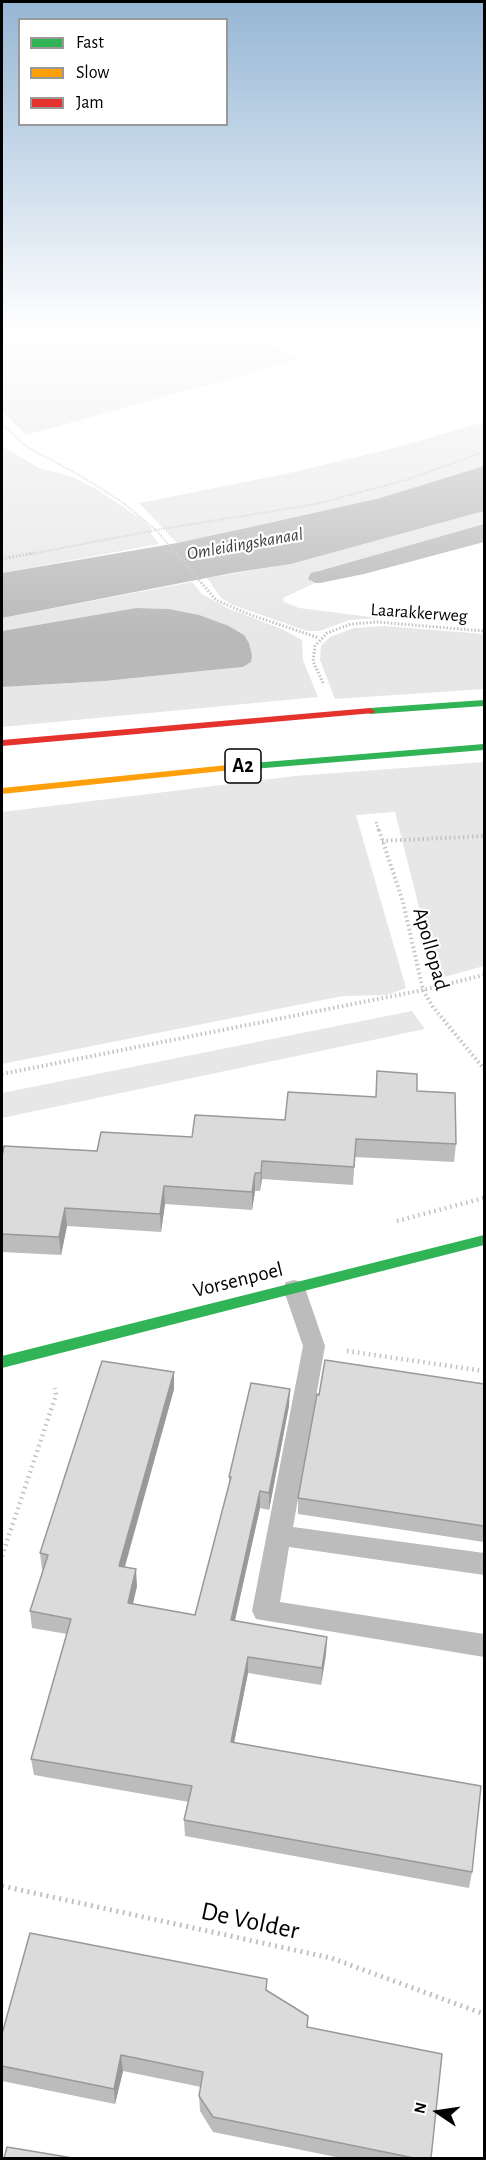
<!DOCTYPE html>
<html>
<head>
<meta charset="utf-8">
<style>
	body { margin:0 }
	#map { position:relative; width:486px; height:2160px; overflow:hidden; background:#fff; font-family:"Alegreya Sans",sans-serif }
	canvas { display:block }
	.frame { position:absolute; inset:0; border:3px solid #000; pointer-events:none }
	.legend { position:absolute; left:18px; top:18px; width:210px; height:108px; box-sizing:border-box; background:#fff; border:2px solid #999; margin:0; padding:8px 10px; list-style:none; font-size:18px; color:#000 }
	.legend li { display:flex; align-items:center; gap:12px; height:30px }
	.legend b { width:30px; border:2px solid #999 }
	.north { position:absolute; left:408px; top:2082px; width:60px; height:60px; -webkit-text-stroke:4px #fff; paint-order:stroke; rotate:283deg; font-size:16px; font-weight:700; line-height:24px; text-align:center; color:#000 }
	.north::after { content:''; display:block; margin:auto; width:21px; height:27px; background:#000; clip-path:polygon(50% 0,100% 100%,50% 72%,0 100%) }
</style>
</head>
<body>
<div id="map">
<canvas width="486" height="2160"></canvas>
<div class="frame"></div>
<ul class="legend">
<li><b style="height:8px;background:#30b455"></b>Fast</li>
<li><b style="height:8px;background:#ff9f0a"></b>Slow</li>
<li><b style="height:8px;background:#e5322d"></b>Jam</li>
</ul>
<div class="north">N</div>
</div>
<script>
const g = document.querySelector('canvas').getContext('2d');
g.lineJoin = 'round';
function fillPath(path, color) { g.fillStyle = color; g.fill(path, 'evenodd'); }
const shape = rows => new Path2D(rows.map(r => 'M' + r).join(''));
function trace(path, color, width, dash) { g.strokeStyle = color; g.lineWidth = width; g.lineCap = dash ? 'butt' : 'round'; g.setLineDash(dash || []); g.stroke(path); }
function label(font, color, halo, rows, align = 'center') {
  g.font = font + ' "Alegreya Sans",sans-serif'; g.lineWidth = 4.5; g.setLineDash([]); g.textBaseline = 'middle'; g.strokeStyle = halo; g.fillStyle = color; for (const [text, x, y, turn = 0] of rows) {
    g.save(); g.translate(x, y); g.rotate((+turn || 0) * Math.PI / 180); g.textAlign = isNaN(turn) ? turn : align; if (halo) g.strokeText(text, 0, 0); g.fillText(text, 0, 0); g.restore();
  }
}
const green = shape([
	[43,333,246,333,301,359,26,435,2,411,2,342],
	[484,422,484,466,380,498,177,543,139,503,285,474,394,448],
	[2,446,39,468,73,477,96,489,141,519,151,528,151,534,159,544,2,573],
	[484,511,484,524,319,571,311,582,315,583,283,598,284,602,299,608,379,618,350,620,319,631,307,631,233,605,221,598,207,578,291,564],
	[192,582,202,594,227,608,282,629,302,640,303,660,318,697,2,727,2,687,105,681,212,670,243,667,251,662,249,643,244,635,229,626,169,609,136,608,2,631,2,618],
	[384,626,484,634,484,689,335,699,320,660,321,646,330,637,354,628],
	[484,762,484,966,437,979,395,812,356,815,406,988,387,995,343,996,2,1064,2,812,295,776],
	[412,1011,425,1029,2,1118,2,1093]
]);
const water = shape([
	[484,466,484,511,291,564,232,573,2,618,2,573,177,543,273,522,380,498],
	[484,524,484,542,364,574,320,583,315,583,308,579,311,573,319,571],
	[136,608,169,609,199,615,229,626,244,635,249,643,252,656,251,662,243,667,212,670,105,681,2,687,2,631]
]);
const pathFar4 = shape([
	[2,424,27,447,81,476,122,502,156,530,177,555],
	[26,555,156,530,316,504,406,480,484,452]
]);
const pathFar3 = shape([
	[176,553,216,600,248,614,319,638],
	[2,559,34,553],
	[323,683,313,661,315,646,327,633,351,624,377,622,484,631],
	[376,822,379,832]
]);
const pathFar2 = shape([
	[379,830,403,902,423,990,433,1007,484,1069],
	[382,841,484,836],
	[2,1074,423,990,484,975]
]);
const pathFar1 = shape([
	[397,1221,484,1198],
	[347,1351,484,1371],
	[2,1556,56,1395,55,1388]
]);
const path = shape([
	[2,1886,331,1958,484,2014]
]);
const lane = shape([
	[294,1280,302,1282,305,1288,325,1346,293,1527,484,1553,484,1575,289,1547,280,1602,484,1634,484,1657,256,1619,252,1611,303,1346,283,1288,286,1282,294,1280]
]);
const fast = shape([
	[484,700,484,706,370,714,365,711,370,708,484,700],
	[484,744,484,750,228,771,223,768,228,765,484,744],
	[484,1235,484,1245,2,1368,2,1356,484,1235]
]);
const slow = shape([
	[228,765,233,768,232,770,2,794,2,788,228,765]
]);
const jam = shape([
	[370,708,375,711,374,713,2,746,2,740,370,708]
]);
const wall = shape([
	[417,1091,456,1144,454,1162,355,1157,353,1185,262,1179,260,1191,255,1191,252,1210,165,1204,161,1232,67,1226,61,1255,2,1252,2,1157,97,1151,192,1137,285,1120,376,1097],
	[174,1372,174,1389,125,1567,137,1586,133,1604,195,1615,229,1487,229,1477,289,1406,269,1510,260,1508,235,1621,327,1637,326,1654,321,1685,248,1673,234,1742,472,1872,469,1888,185,1836,184,1820,189,1802,34,1775,31,1759,67,1634,32,1628,30,1611,43,1570,42,1570,40,1553],
	[484,1384,484,1542,298,1514,298,1498],
	[267,1991,308,2027,431,2158,341,2158,213,2132,200,2111,199,2096,201,2087,123,2071,115,2104,2,2081,2,2034]
]);
const shadedWall = shape([
	[262,1161,262,1179,260,1191,261,1173],
	[255,1173,255,1191,252,1210,252,1192],
	[164,1186,165,1204,161,1232,160,1214],
	[65,1208,67,1226,61,1255,59,1237],
	[174,1372,174,1389,120,1583,119,1566],
	[290,1389,289,1406,269,1510,269,1493],
	[260,1491,260,1508,231,1637,231,1620],
	[136,1569,137,1586,129,1620,128,1603],
	[327,1637,326,1654,321,1685,322,1668],
	[248,1657,248,1673,231,1758,231,1742],
	[121,2055,123,2071,115,2104,114,2089]
]);
const building = shape([
	[377,1071,417,1074,417,1091,455,1093,456,1144,356,1139,354,1167,262,1161,261,1173,255,1173,252,1192,164,1186,160,1214,65,1208,59,1237,2,1234,2,1157,4,1146,97,1151,101,1132,192,1137,195,1115,285,1120,288,1092,376,1097,377,1071],
	[325,1360,484,1384,484,1526,298,1498,317,1394,319,1395,325,1360],
	[102,1361,174,1372,119,1566,136,1569,128,1603,195,1615,231,1477,229,1477,251,1383,290,1389,269,1493,260,1491,231,1620,327,1637,322,1668,248,1657,231,1742,481,1786,472,1872,184,1820,192,1786,31,1759,71,1619,30,1611,48,1555,40,1553,102,1361],
	[30,1933,267,1979,266,1990,308,2016,307,2027,442,2054,431,2158,414,2158,213,2117,199,2096,203,2072,121,2055,114,2089,2,2066,2,2034,30,1933],
	[7,2147,73,2158,4,2158,7,2147]
]);
const farWaternames = [
	["Omleidingskanaal",245,544,-10]
];
const farStreetnames = [
	["Laarakkerweg",419,613,4]
];
const shields = [
	[243,766,36]
];
const shieldNames = [
	["A2",243,766]
];
const streetNames = [
	["Apollopad",431,949,74],
	["Vorsenpoel",238,1280,-14]
];
const nearStreetnames = [
	["De Volder",250,1921,12]
];
fillPath(green, '#e7e7e7');
fillPath(water, '#b9b9b9');
trace(pathFar4, '#c2c2c2', 2, [1, 1.5]);
trace(pathFar3, '#c2c2c2', 3, [1.5, 2]);
trace(pathFar2, '#c2c2c2', 4, [1.5, 3]);
trace(pathFar1, '#c2c2c2', 4.5, [1.5, 4]);
trace(path, '#c2c2c2', 5, [2, 4.5]);
fillPath(lane, '#bcbcbc');
fillPath(fast, '#30b455');
fillPath(slow, '#ff9f0a');
fillPath(jam, '#e5322d');
fillPath(wall, '#bcbcbc');
fillPath(shadedWall, '#999');
fillPath(building, '#dbdbdb');
trace(building, '#999', 1.5);
const sky = g.createLinearGradient(0, 0, 0, 635);
sky.addColorStop(0, '#95b6d5');
sky.addColorStop(0.52, '#fff');
sky.addColorStop(1, '#ffffff00');
g.fillStyle = sky;
g.fillRect(0, 0, 486, 635);
label('italic 18px', '#3c3c3c', '#fff', farWaternames);
label('18px', '#000', '#fff', farStreetnames);
for (const [x, y, w] of shields) { const box = new Path2D(); box.roundRect(x - w / 2, y - 17, w, 34, 4.5); g.fillStyle = '#fff'; g.fill(box); trace(box, '#000', 1.5); }
label('bold 20px', '#000', null, shieldNames);
label('21px', '#000', '#fff', streetNames);
label('26px', '#000', '#fff', nearStreetnames);
</script>
</body>
</html>
